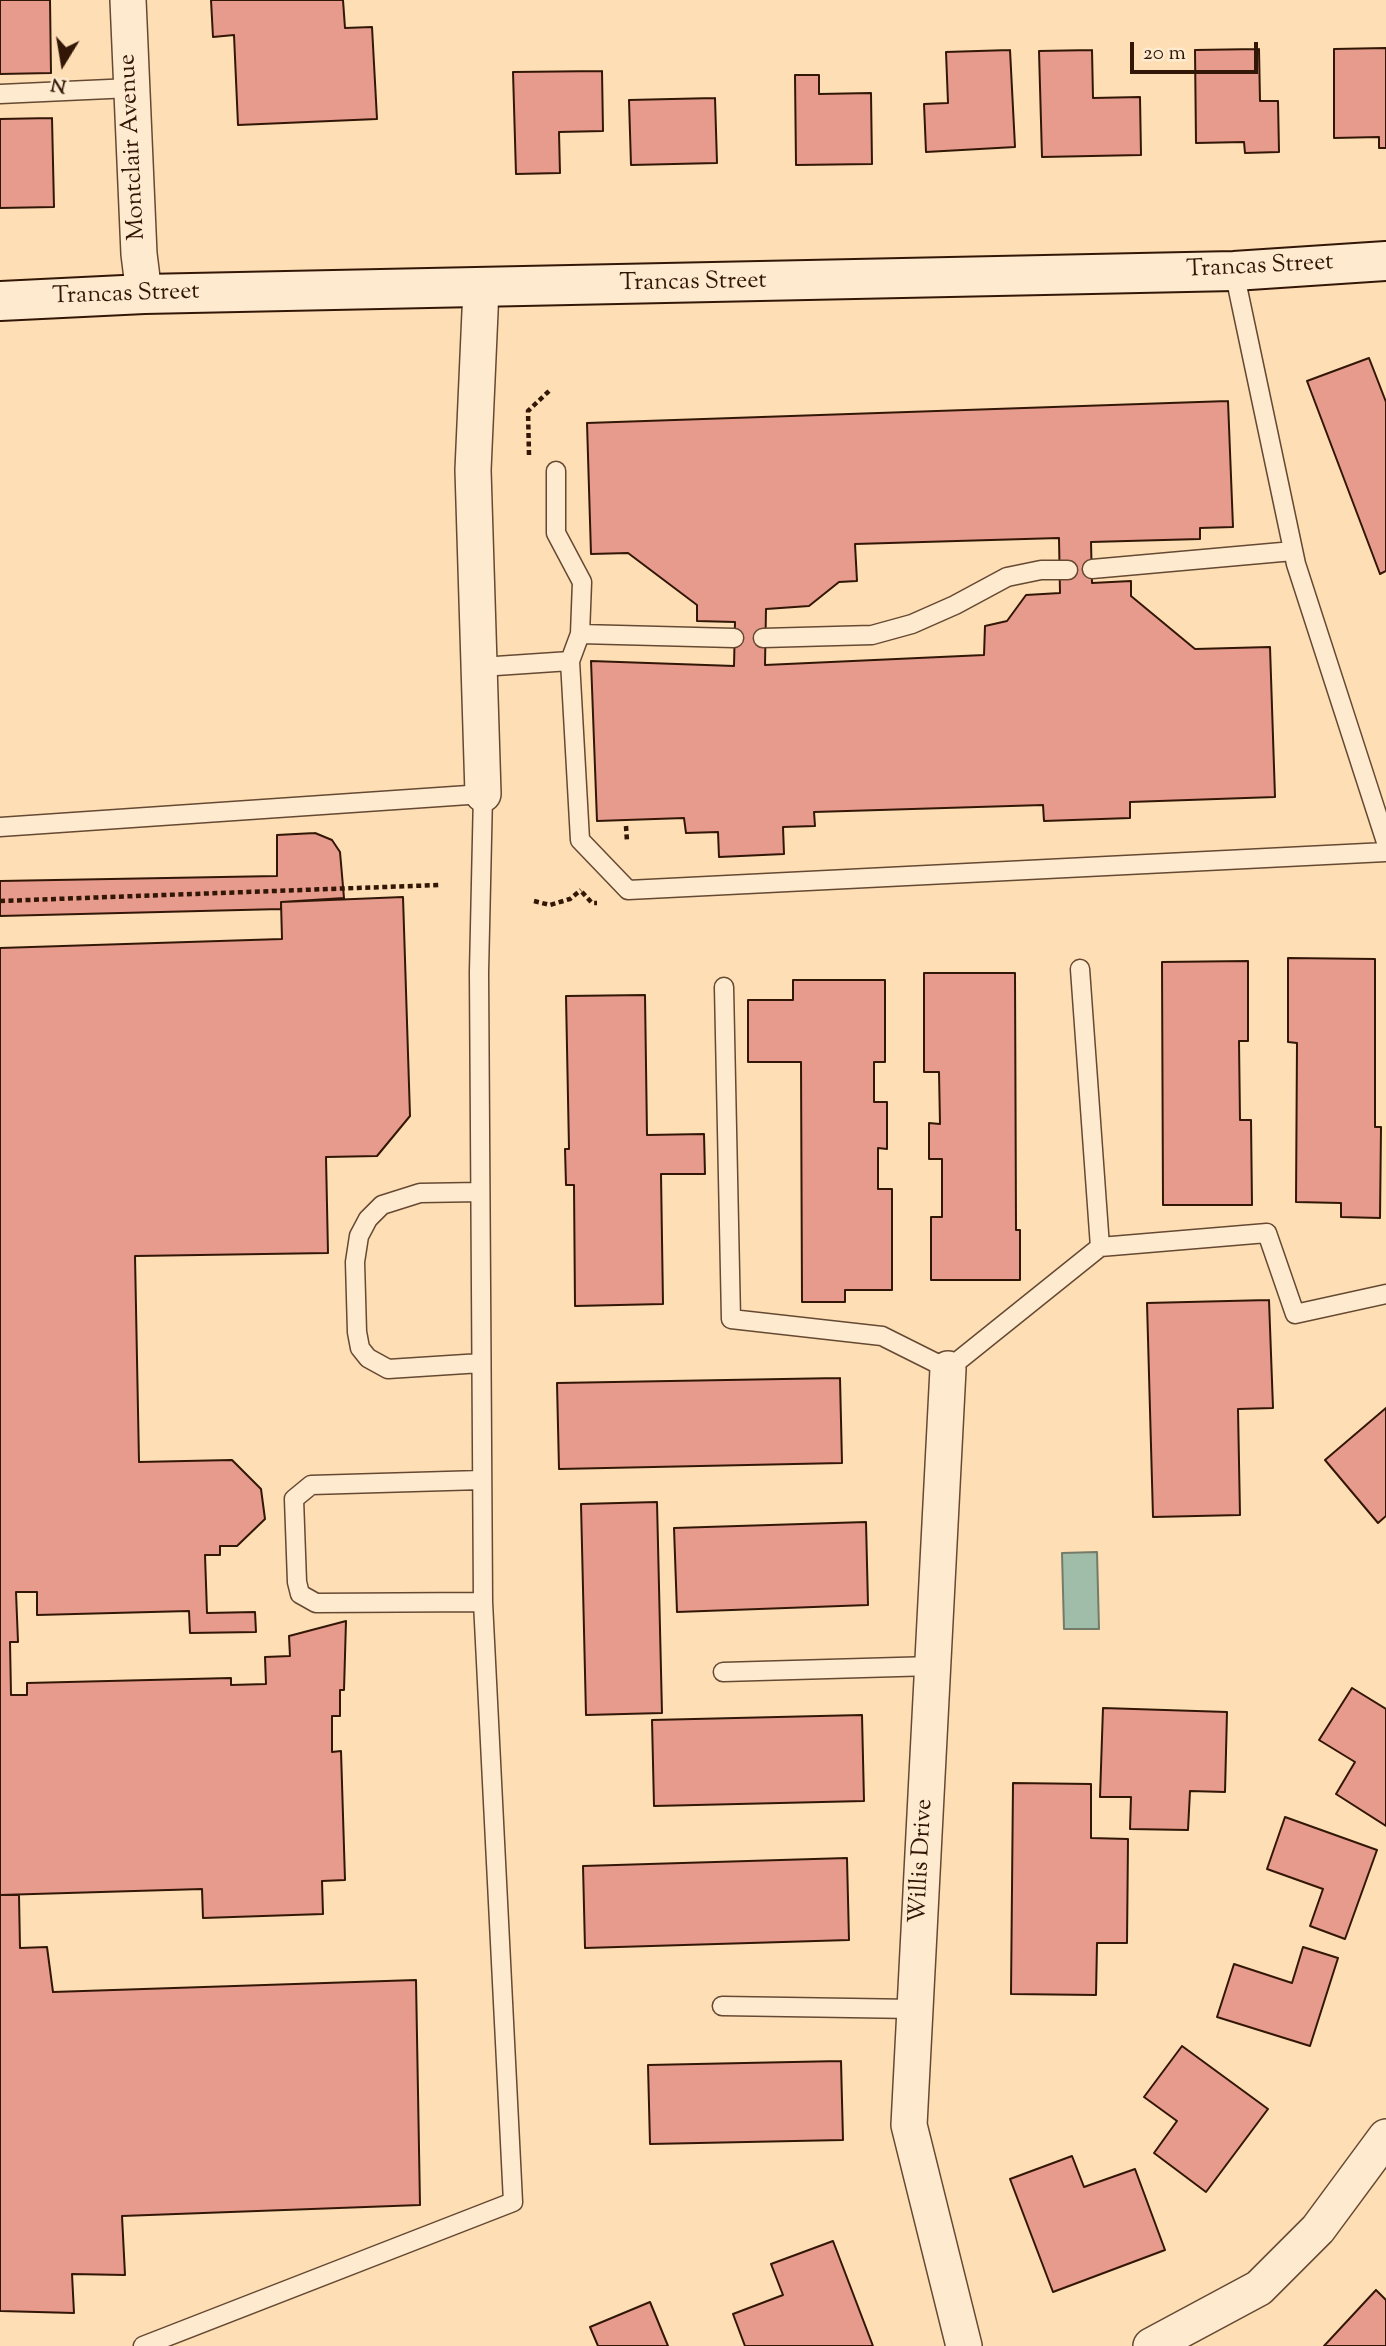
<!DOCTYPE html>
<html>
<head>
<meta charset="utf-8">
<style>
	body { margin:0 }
	#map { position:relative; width:1386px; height:2346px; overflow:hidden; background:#fddeb5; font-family:"Sorts Mill Goudy",serif }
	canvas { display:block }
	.north { position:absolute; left:28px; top:28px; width:70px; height:70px; -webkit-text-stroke:5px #feeacf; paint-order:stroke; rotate:191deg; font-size:19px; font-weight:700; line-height:28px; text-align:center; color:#321707 }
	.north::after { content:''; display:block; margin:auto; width:24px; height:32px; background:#321707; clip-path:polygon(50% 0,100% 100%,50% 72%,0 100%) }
	.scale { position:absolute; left:1130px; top:42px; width:128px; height:32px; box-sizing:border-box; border:4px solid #321707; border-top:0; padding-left:9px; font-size:21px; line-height:24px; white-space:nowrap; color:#321707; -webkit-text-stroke:5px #feeacf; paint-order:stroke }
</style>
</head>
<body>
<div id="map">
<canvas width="1386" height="2346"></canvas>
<div class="north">N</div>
<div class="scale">20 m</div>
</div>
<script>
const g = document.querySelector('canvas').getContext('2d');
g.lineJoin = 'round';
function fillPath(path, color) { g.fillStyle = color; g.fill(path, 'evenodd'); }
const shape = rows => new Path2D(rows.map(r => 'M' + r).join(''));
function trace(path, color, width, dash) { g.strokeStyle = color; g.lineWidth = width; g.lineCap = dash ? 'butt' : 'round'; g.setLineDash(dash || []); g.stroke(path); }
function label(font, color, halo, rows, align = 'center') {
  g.font = font + ' "Sorts Mill Goudy",serif'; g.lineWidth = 5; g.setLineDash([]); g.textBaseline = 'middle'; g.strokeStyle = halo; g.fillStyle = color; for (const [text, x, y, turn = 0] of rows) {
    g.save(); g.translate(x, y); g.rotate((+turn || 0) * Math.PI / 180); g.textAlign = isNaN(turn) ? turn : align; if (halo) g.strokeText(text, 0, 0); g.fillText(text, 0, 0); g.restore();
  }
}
const water = shape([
	[1097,1552,1099,1629,1064,1629,1062,1553,1097,1552]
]);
const building = shape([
	[0,0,50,0,51,73,0,74,0,0],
	[211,0,343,0,345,28,372,27,377,119,238,125,234,35,213,37,211,0],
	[1386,48,1386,148,1379,148,1379,137,1334,138,1334,49,1386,48],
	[1259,49,1260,101,1278,101,1279,152,1245,153,1244,142,1196,143,1195,50,1259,49],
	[1010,50,1015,147,926,152,924,104,948,103,946,52,1010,50],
	[1092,50,1093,98,1140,97,1141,155,1042,157,1039,51,1092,50],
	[602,71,603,131,559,132,560,173,516,174,513,72,602,71],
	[795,75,819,75,819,94,871,93,872,164,796,165,795,75],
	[715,98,717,163,631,165,629,100,715,98],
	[52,118,54,207,0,208,0,119,52,118],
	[1369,358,1386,402,1386,571,1380,574,1307,381,1369,358],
	[1228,401,1233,527,1200,528,1200,539,1091,542,1092,583,1131,581,1131,596,1195,649,1270,647,1275,797,1130,802,1130,818,1044,821,1043,805,814,812,815,826,783,827,784,854,719,857,718,832,686,833,684,818,597,821,591,661,734,666,735,622,697,621,697,605,628,553,591,554,587,423,1228,401],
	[1059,538,1060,593,1026,595,1007,621,985,626,984,655,765,665,766,609,809,606,839,582,857,581,855,544,1059,538],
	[315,833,332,840,340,852,344,898,281,902,281,909,0,916,0,881,277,876,277,835,315,833],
	[403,897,410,1116,377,1156,326,1157,328,1253,135,1256,139,1462,232,1460,261,1489,265,1519,237,1546,220,1546,220,1555,205,1555,207,1613,255,1612,256,1632,190,1633,189,1611,37,1615,37,1592,16,1592,18,1642,10,1642,11,1695,27,1695,27,1683,231,1678,231,1685,266,1684,265,1657,290,1656,289,1636,346,1621,344,1690,340,1690,340,1716,332,1716,332,1752,341,1751,345,1880,322,1881,323,1914,203,1918,202,1889,0,1895,0,948,282,939,281,902,403,897],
	[1288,958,1375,959,1375,1127,1381,1127,1380,1218,1341,1217,1341,1203,1296,1202,1297,1043,1288,1042,1288,958],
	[1248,961,1248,1041,1239,1041,1240,1120,1251,1120,1252,1205,1163,1205,1162,962,1248,961],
	[924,973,1015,973,1016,1230,1020,1230,1020,1280,931,1280,931,1217,942,1217,942,1159,929,1159,929,1123,940,1124,939,1072,924,1072,924,973],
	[793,980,885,980,885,1062,874,1062,874,1102,887,1102,887,1149,878,1148,878,1189,892,1189,892,1290,845,1290,845,1302,802,1302,801,1062,748,1062,748,1000,793,1000,793,980],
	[645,995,647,1135,704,1134,705,1174,661,1174,663,1304,575,1306,574,1185,566,1185,565,1149,569,1149,566,996,645,995],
	[1269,1300,1273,1408,1238,1409,1240,1515,1153,1517,1147,1303,1269,1300],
	[840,1378,842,1463,559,1469,557,1383,840,1378],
	[1386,1408,1386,1516,1378,1523,1325,1460,1386,1408],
	[657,1502,662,1713,586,1715,581,1504,657,1502],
	[866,1522,868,1605,677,1612,674,1528,866,1522],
	[1352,1688,1386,1709,1386,1826,1336,1794,1355,1762,1319,1740,1352,1688],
	[1103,1708,1227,1712,1225,1792,1190,1791,1188,1830,1130,1829,1131,1797,1100,1797,1103,1708],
	[862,1715,864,1801,654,1806,652,1720,862,1715],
	[1013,1783,1091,1784,1091,1838,1128,1839,1127,1943,1097,1943,1096,1995,1011,1994,1013,1783],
	[1285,1817,1377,1850,1345,1939,1310,1926,1323,1889,1267,1869,1285,1817],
	[847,1858,849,1940,585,1948,583,1866,847,1858],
	[0,1895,19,1895,20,1948,47,1947,53,1992,416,1980,420,2205,122,2216,125,2275,72,2274,74,2313,0,2311,0,1895],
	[1303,1947,1338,1958,1310,2046,1217,2017,1234,1964,1292,1983,1303,1947],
	[1182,2046,1268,2109,1206,2192,1154,2153,1177,2121,1144,2097,1182,2046],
	[841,2061,843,2140,650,2144,648,2065,841,2061],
	[1072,2156,1084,2187,1135,2169,1165,2250,1053,2292,1010,2179,1072,2156],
	[833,2241,873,2346,745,2346,733,2314,783,2295,771,2264,833,2241],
	[1376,2290,1386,2300,1386,2346,1324,2346,1376,2290],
	[650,2302,668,2346,598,2346,590,2327,650,2302]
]);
const path = shape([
	[529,455,528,411,549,391],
	[626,826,627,842],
	[582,892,592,903,597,903],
	[0,901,439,885],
	[534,901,550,905,570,899,581,890]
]);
const service = shape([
	[0,94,131,88],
	[1234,271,1296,564,1386,842],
	[556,471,556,533,582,582,580,634,570,661,580,840,628,890,1386,852],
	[1092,569,1293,551],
	[580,634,734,638],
	[763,638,872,635,912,624,955,605,1007,577,1041,570,1068,570],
	[481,667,570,661],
	[0,827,483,794,479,972,483,1602,513,2202,143,2346],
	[724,987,731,1319,882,1336,948,1369,1100,1247,1080,969],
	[480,1192,420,1193,382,1205,368,1219,359,1236,355,1262,357,1332,360,1348,368,1358,388,1369,481,1363],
	[1100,1247,1267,1233,1295,1314,1386,1294],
	[481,1480,311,1485,294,1499,297,1582,300,1594,316,1603,483,1602],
	[723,1672,933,1666],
	[722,2006,915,2009]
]);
const minor = shape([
	[128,0,139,254,144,294],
	[481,289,473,470,483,794],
	[948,1369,909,2125,964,2346],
	[1151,2346,1259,2288,1318,2229,1386,2137]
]);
const secondary = shape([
	[0,301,144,294,1234,271,1386,261]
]);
const streetNames = [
	["Montclair Avenue",134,147,-93],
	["Trancas Street",1260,268,-3],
	["Trancas Street",693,284,-1],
	["Trancas Street",126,296,-2],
	["Willis Drive",923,1861,-87]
];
fillPath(water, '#a0bda9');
trace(water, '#747b68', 2);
fillPath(building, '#e79b8c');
trace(building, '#321707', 2);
trace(service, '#654932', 21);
trace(minor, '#654932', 38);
trace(secondary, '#321707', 42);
trace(path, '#321707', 4.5, [5, 3.5]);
trace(service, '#feeacf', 18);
trace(minor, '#feeacf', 35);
trace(secondary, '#feeacf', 38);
label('24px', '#321707', '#feeacf', streetNames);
</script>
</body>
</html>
